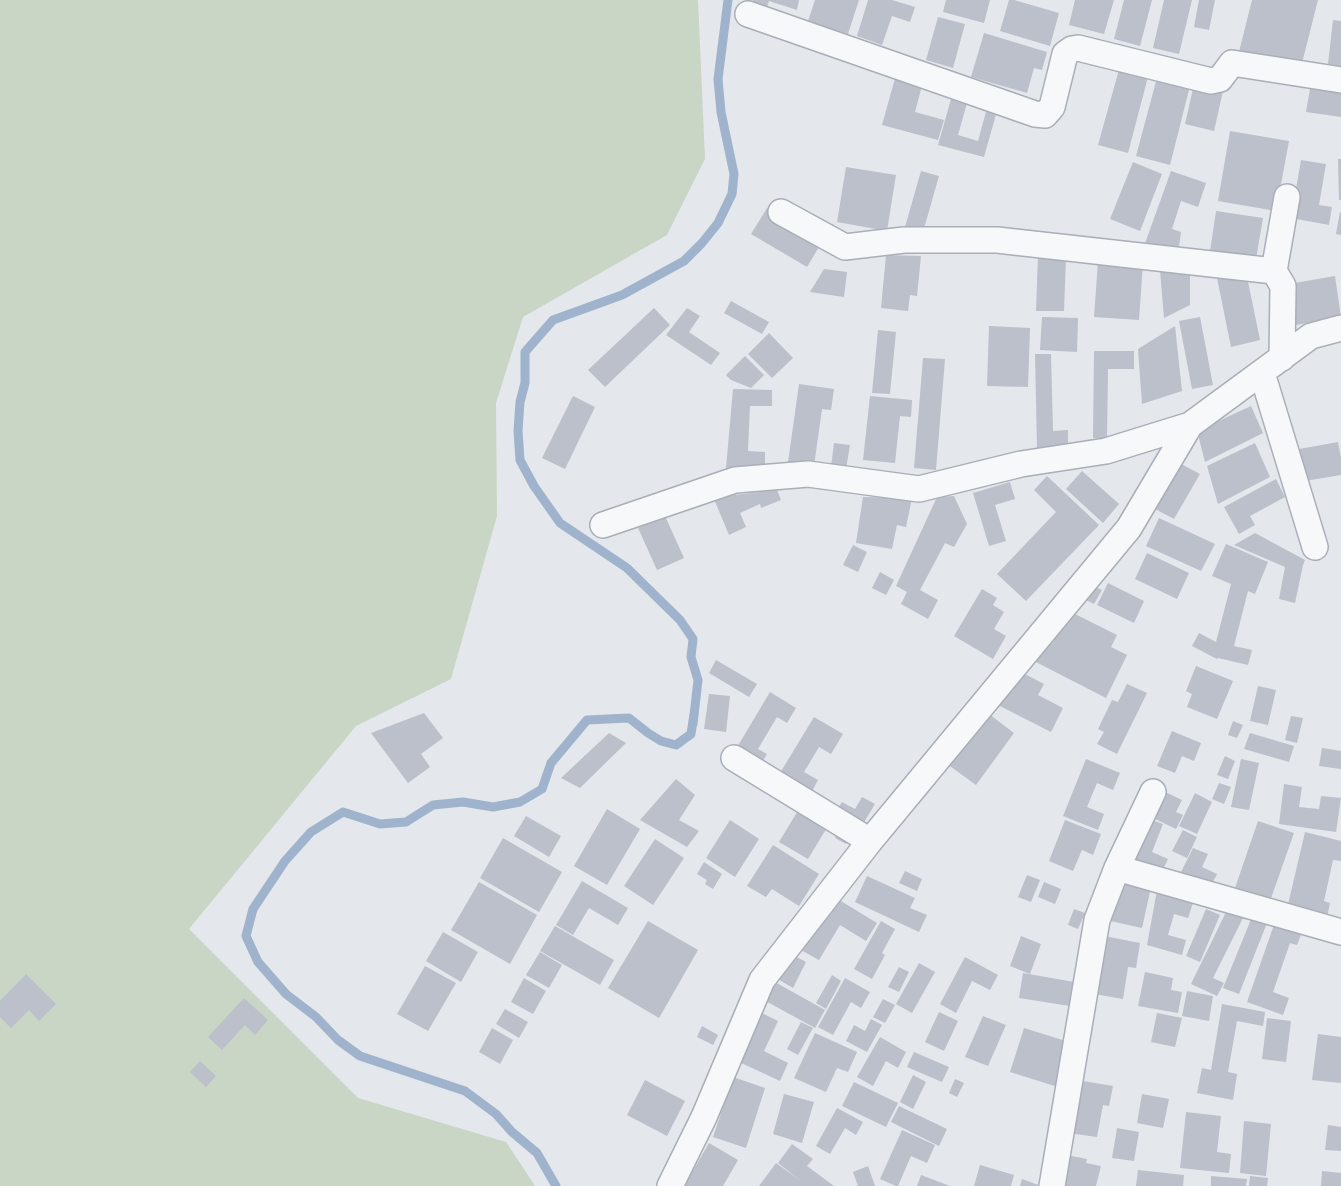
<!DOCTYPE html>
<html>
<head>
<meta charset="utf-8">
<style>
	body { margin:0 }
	canvas { display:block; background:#e4e7ec }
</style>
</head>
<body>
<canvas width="1341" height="1186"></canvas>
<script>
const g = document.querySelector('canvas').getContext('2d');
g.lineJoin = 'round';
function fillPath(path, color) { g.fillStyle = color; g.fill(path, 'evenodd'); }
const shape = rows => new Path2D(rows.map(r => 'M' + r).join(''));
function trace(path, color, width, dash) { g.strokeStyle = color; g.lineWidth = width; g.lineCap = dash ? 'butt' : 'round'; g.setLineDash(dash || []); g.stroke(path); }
const green = shape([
	[0,0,698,0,705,159,667,235,523,317,496,403,497,516,451,679,356,726,189,929,358,1098,506,1142,535,1186,0,1186]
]);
const stream = shape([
	[556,1186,537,1153,512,1132,496,1114,465,1091,360,1056,338,1040,316,1017,286,994,258,962,246,936,253,909,285,861,311,832,343,812,380,824,406,822,433,805,463,802,493,807,520,802,542,789,551,763,587,720,629,718,648,733,661,741,676,745,691,734,694,714,693,724,698,680,691,657,693,639,680,620,627,568,560,523,534,486,520,460,518,431,520,402,525,383,525,352,553,320,622,295,684,261,702,243,718,223,732,194,734,174,721,112,718,79,728,0]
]);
const building = shape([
	[753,0,799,0,797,10,769,1,767,7,752,3],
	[815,0,859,0,848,34,808,21],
	[868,0,892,0,915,7,910,22,892,16,882,45,857,36],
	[946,0,990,0,984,23,943,12],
	[1009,0,1014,0,1059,13,1050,46,1000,31],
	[1075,0,1114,0,1104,34,1069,25],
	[1124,0,1152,0,1140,46,1114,39],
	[1164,0,1192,0,1179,54,1153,48],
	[1199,0,1215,0,1209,30,1194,27],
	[1252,0,1318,0,1301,67,1239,52],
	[938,17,965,24,953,68,926,60],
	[1333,20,1341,21,1341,66,1328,64],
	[984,33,1047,52,1042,70,1034,68,1027,93,971,77],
	[1120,66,1149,73,1128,153,1098,145],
	[897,71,924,78,915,112,944,120,938,140,882,125],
	[1158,74,1191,82,1170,165,1136,156],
	[1311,83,1341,88,1341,117,1306,112],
	[1194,84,1223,91,1214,131,1185,124],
	[951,99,967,103,958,135,978,141,987,108,997,111,984,157,938,145],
	[1230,131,1289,141,1276,211,1218,201],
	[1338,159,1341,159,1341,200,1339,200],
	[1301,160,1326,164,1319,205,1332,207,1329,225,1291,218],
	[1133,162,1162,174,1140,231,1110,219],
	[846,167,896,175,887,231,837,222],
	[921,171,939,176,923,232,905,227],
	[1171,171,1206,183,1198,207,1181,201,1172,229,1181,232,1178,254,1143,249],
	[767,208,822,242,807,267,751,234],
	[1216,211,1263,218,1255,265,1209,258],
	[1340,212,1341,212,1341,235,1336,234],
	[886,255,921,256,917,296,910,295,908,311,881,308],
	[1038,256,1066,257,1064,311,1036,311],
	[1098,261,1143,263,1139,320,1094,317],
	[824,269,847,272,844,297,810,292],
	[1160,270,1190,271,1190,305,1164,318],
	[1246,272,1260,340,1231,347,1217,278],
	[1335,276,1341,317,1296,325,1289,284],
	[731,301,769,322,762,334,724,313],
	[654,308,670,325,605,387,588,370],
	[687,308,700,316,689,332,720,353,711,365,666,335],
	[1042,317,1078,318,1077,352,1040,350],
	[1200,317,1213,385,1192,389,1179,321],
	[989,326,1030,328,1028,387,987,386],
	[1175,326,1182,391,1142,404,1138,349],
	[878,330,896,332,890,394,872,393],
	[769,333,793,358,772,378,748,354],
	[1094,351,1134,351,1134,369,1108,369,1107,439,1093,438],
	[1035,354,1051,354,1053,431,1068,430,1068,448,1037,449],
	[745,356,764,375,751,388,731,380,726,375],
	[923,358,945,359,936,470,914,468],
	[799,384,834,389,831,410,822,409,814,466,788,462],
	[733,389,772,390,772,406,750,406,748,451,765,452,765,466,726,468],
	[573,396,595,407,565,469,542,458],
	[870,396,912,400,911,417,900,416,895,463,863,460],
	[1251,406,1263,433,1205,462,1197,431],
	[1338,442,1341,458,1341,475,1305,481,1299,449],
	[834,443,850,445,846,469,831,467],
	[1255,443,1270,477,1218,504,1207,466],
	[1181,464,1200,474,1174,519,1155,509],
	[1082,471,1119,504,1103,523,1066,489],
	[1047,476,1099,525,1026,601,997,574,1056,512,1034,490],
	[1276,479,1285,497,1250,516,1255,525,1239,534,1224,507],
	[1010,482,1015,499,995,505,1006,541,989,546,973,493],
	[777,490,781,500,761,508,760,504,740,513,746,527,729,535,714,499,734,495],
	[954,496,967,524,954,547,945,543,920,590,938,600,928,619,901,604,907,592,896,586,937,497],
	[863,497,912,498,906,527,897,525,892,549,856,543],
	[665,516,684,558,657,570,638,528],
	[1159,518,1215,544,1201,571,1146,546],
	[1255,533,1305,560,1303,565,1295,603,1279,599,1285,567,1234,545],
	[1226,544,1268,562,1255,594,1248,591,1234,646,1252,650,1248,665,1218,658,1217,659,1192,646,1199,633,1216,642,1231,584,1212,576],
	[853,545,867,552,858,572,843,565],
	[1147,553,1189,573,1177,599,1135,579],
	[880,572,894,580,886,595,872,588],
	[1087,583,1102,590,1094,604,1080,597],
	[1108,583,1144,601,1134,623,1097,605],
	[982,589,997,598,993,605,1004,612,994,629,1006,636,993,659,954,636],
	[1069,611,1117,635,1111,647,1127,655,1106,698,1032,660,1042,639,1052,644],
	[716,660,757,684,749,697,709,673],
	[1196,666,1233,681,1217,719,1187,707,1192,694,1186,691],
	[1021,672,1044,684,1038,695,1063,708,1051,732,996,704],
	[1127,684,1147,693,1117,754,1097,744,1104,732,1098,729,1112,700,1118,702],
	[1258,686,1276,690,1268,725,1250,721],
	[770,692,796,708,787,723,777,717,758,749,767,754,761,764,736,749],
	[709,694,730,696,726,732,704,729],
	[985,711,1014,733,976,785,947,764],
	[424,713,443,738,421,754,430,767,408,783,371,733],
	[1291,716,1303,718,1297,743,1285,740],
	[814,717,843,734,831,754,819,747,804,772,818,780,809,797,777,778],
	[1233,721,1243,725,1237,738,1228,735],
	[1172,731,1201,743,1194,761,1182,756,1175,773,1157,766],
	[609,733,626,743,580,788,561,778],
	[1250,733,1294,746,1289,762,1244,749],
	[1322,748,1341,751,1341,769,1319,766],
	[1225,756,1235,761,1228,779,1217,775],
	[1086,759,1120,773,1113,790,1097,783,1087,807,1104,814,1098,830,1063,816],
	[1241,759,1259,763,1249,810,1231,807],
	[676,779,695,795,679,820,699,831,687,847,640,820],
	[1219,783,1231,787,1224,804,1212,799],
	[1284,784,1302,787,1299,807,1319,809,1321,796,1341,798,1336,832,1279,824],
	[1159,789,1182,800,1176,812,1183,815,1176,829,1147,815],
	[1195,793,1212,802,1197,834,1179,826],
	[862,797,875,804,860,829,835,813,842,802,855,809],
	[607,809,640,829,607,885,574,866],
	[799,809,828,826,808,859,779,842],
	[526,816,561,836,549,857,514,836],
	[1147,818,1163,824,1152,852,1168,859,1161,874,1129,861],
	[730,820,759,839,735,877,706,858],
	[1065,820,1101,834,1093,855,1082,850,1073,871,1049,861],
	[1258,821,1294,833,1269,904,1234,891],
	[1183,830,1197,837,1187,858,1172,851],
	[839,831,850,837,846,844,835,838],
	[1305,832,1341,841,1341,861,1333,860,1324,901,1330,903,1327,918,1287,909],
	[503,838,562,872,539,912,480,878],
	[655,839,684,858,653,905,624,886],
	[773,845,819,874,799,906,772,889,766,897,747,886],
	[1193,848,1208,854,1202,867,1217,874,1209,890,1179,876],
	[704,862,722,874,713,889,705,884,707,880,697,874],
	[905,871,922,879,917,891,899,883],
	[1027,875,1040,880,1031,902,1018,897],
	[867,876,915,898,910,908,927,915,919,932,855,902],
	[1115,879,1151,887,1142,928,1106,920],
	[582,881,628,908,618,925,589,908,573,935,556,925],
	[479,882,537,915,510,964,451,930],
	[1044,882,1061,889,1055,904,1038,897],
	[1157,890,1194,900,1188,918,1174,914,1168,935,1186,940,1182,955,1147,945],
	[831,895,877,923,866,941,840,925,819,960,799,949],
	[1228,908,1244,916,1213,978,1224,983,1217,996,1191,984],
	[1074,909,1085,913,1078,929,1068,925],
	[1206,909,1220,915,1200,962,1186,956],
	[1252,917,1267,923,1239,994,1223,988],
	[648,921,698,950,659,1018,608,988],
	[881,921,895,929,882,953,885,955,872,979,854,969],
	[1275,922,1302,932,1297,945,1290,943,1273,992,1289,998,1283,1015,1247,1002],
	[555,926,614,960,600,985,540,951],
	[443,932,478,952,461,982,426,961],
	[1099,935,1140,943,1136,968,1128,967,1123,999,1089,993],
	[1021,936,1041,944,1030,974,1010,966],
	[540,952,562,965,549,988,526,975],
	[789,953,806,962,793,988,776,978],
	[965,957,998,975,990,990,972,981,956,1013,940,1004],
	[919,963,935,972,912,1013,896,1004],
	[425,966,456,983,428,1031,397,1014],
	[899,967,909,972,899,992,888,987],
	[1145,972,1173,978,1171,990,1182,992,1178,1013,1138,1006],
	[1023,973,1074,982,1070,1006,1019,998],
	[26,974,56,1004,39,1021,29,1010,11,1028,0,1017,0,1001],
	[832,975,841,981,826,1009,816,1003],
	[524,978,546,991,533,1014,511,1002],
	[845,978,870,992,861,1008,851,1002,833,1035,818,1027],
	[773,981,825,1010,815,1028,762,999],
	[1187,991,1213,996,1209,1021,1182,1016],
	[244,998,268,1020,255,1035,245,1025,222,1050,208,1037],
	[883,999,895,1005,885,1023,873,1017],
	[1222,1004,1265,1012,1263,1026,1237,1021,1228,1072,1237,1074,1233,1100,1197,1093,1202,1068,1211,1070],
	[505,1009,528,1022,519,1038,496,1024],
	[760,1012,778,1021,764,1051,788,1063,780,1081,737,1061],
	[939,1012,958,1021,944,1051,925,1042],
	[1157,1013,1182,1018,1175,1047,1151,1042],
	[983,1016,1006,1025,988,1066,965,1057],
	[1267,1018,1291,1021,1286,1062,1262,1059],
	[871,1019,882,1025,867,1052,846,1041,854,1025,865,1031],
	[801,1022,813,1028,798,1055,787,1049],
	[702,1026,718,1035,713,1045,697,1037],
	[492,1028,513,1040,500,1064,479,1052],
	[1024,1028,1072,1043,1058,1087,1010,1072],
	[815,1033,857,1052,848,1072,837,1068,826,1092,794,1078],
	[1318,1034,1341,1037,1341,1083,1312,1080],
	[880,1037,906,1052,898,1068,886,1061,873,1086,857,1077],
	[914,1052,949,1067,942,1082,907,1067],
	[200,1061,216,1076,206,1087,190,1072],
	[913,1075,926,1082,913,1109,900,1102],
	[733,1077,765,1088,746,1148,713,1137],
	[955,1079,964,1083,957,1097,949,1093],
	[645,1080,685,1101,667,1136,627,1115],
	[1077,1080,1113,1086,1109,1106,1103,1105,1097,1137,1068,1133],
	[854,1082,898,1103,886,1127,842,1106],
	[784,1094,814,1102,802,1143,773,1134],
	[1142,1094,1169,1099,1163,1128,1137,1123],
	[899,1106,947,1129,939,1146,891,1122],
	[837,1108,863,1122,856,1135,845,1128,830,1154,816,1146],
	[1186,1112,1221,1116,1217,1152,1231,1154,1229,1173,1180,1168],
	[1244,1121,1271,1124,1266,1176,1240,1173],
	[1328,1125,1341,1127,1341,1151,1325,1150],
	[1117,1128,1139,1132,1134,1161,1112,1158],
	[902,1130,935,1145,927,1163,911,1156,898,1186,896,1186,880,1179],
	[709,1143,738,1160,723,1186,684,1186],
	[792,1144,813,1159,807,1166,834,1186,759,1186,776,1163,801,1181,778,1163],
	[1066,1155,1087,1159,1086,1163,1101,1166,1096,1186,1062,1186],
	[980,1165,1014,1175,1011,1186,974,1186],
	[868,1166,875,1186,858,1186,853,1172],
	[1138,1170,1184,1175,1183,1186,1136,1186],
	[1322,1171,1341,1173,1341,1186,1321,1186],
	[921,1175,950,1186,917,1186],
	[1211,1176,1247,1179,1246,1186,1211,1186],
	[1250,1176,1268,1178,1267,1186,1249,1186],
	[1022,1179,1041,1186,1020,1186]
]);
const street = shape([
	[748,14,1035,114,1045,115,1052,107,1065,54,1072,49,1078,48,1211,81,1220,79,1232,63,1341,80],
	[781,212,845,247,904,240,997,240,1274,271],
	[1282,358,1283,286,1274,271,1287,197],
	[1262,373,1315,547],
	[603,525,735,480,808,474,919,489,1021,464,1106,451,1190,425,1311,336,1341,328],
	[734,758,870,841],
	[1117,868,1341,932],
	[670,1186,704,1117,762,980,870,841,1129,528,1190,425],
	[1052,1186,1097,920,1117,868,1153,792]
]);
fillPath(green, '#c9d6c5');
trace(stream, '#9fb4cc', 9);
fillPath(building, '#bbc0ca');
trace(street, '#a9aeb7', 28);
trace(street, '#f7f8fa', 25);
</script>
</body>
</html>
